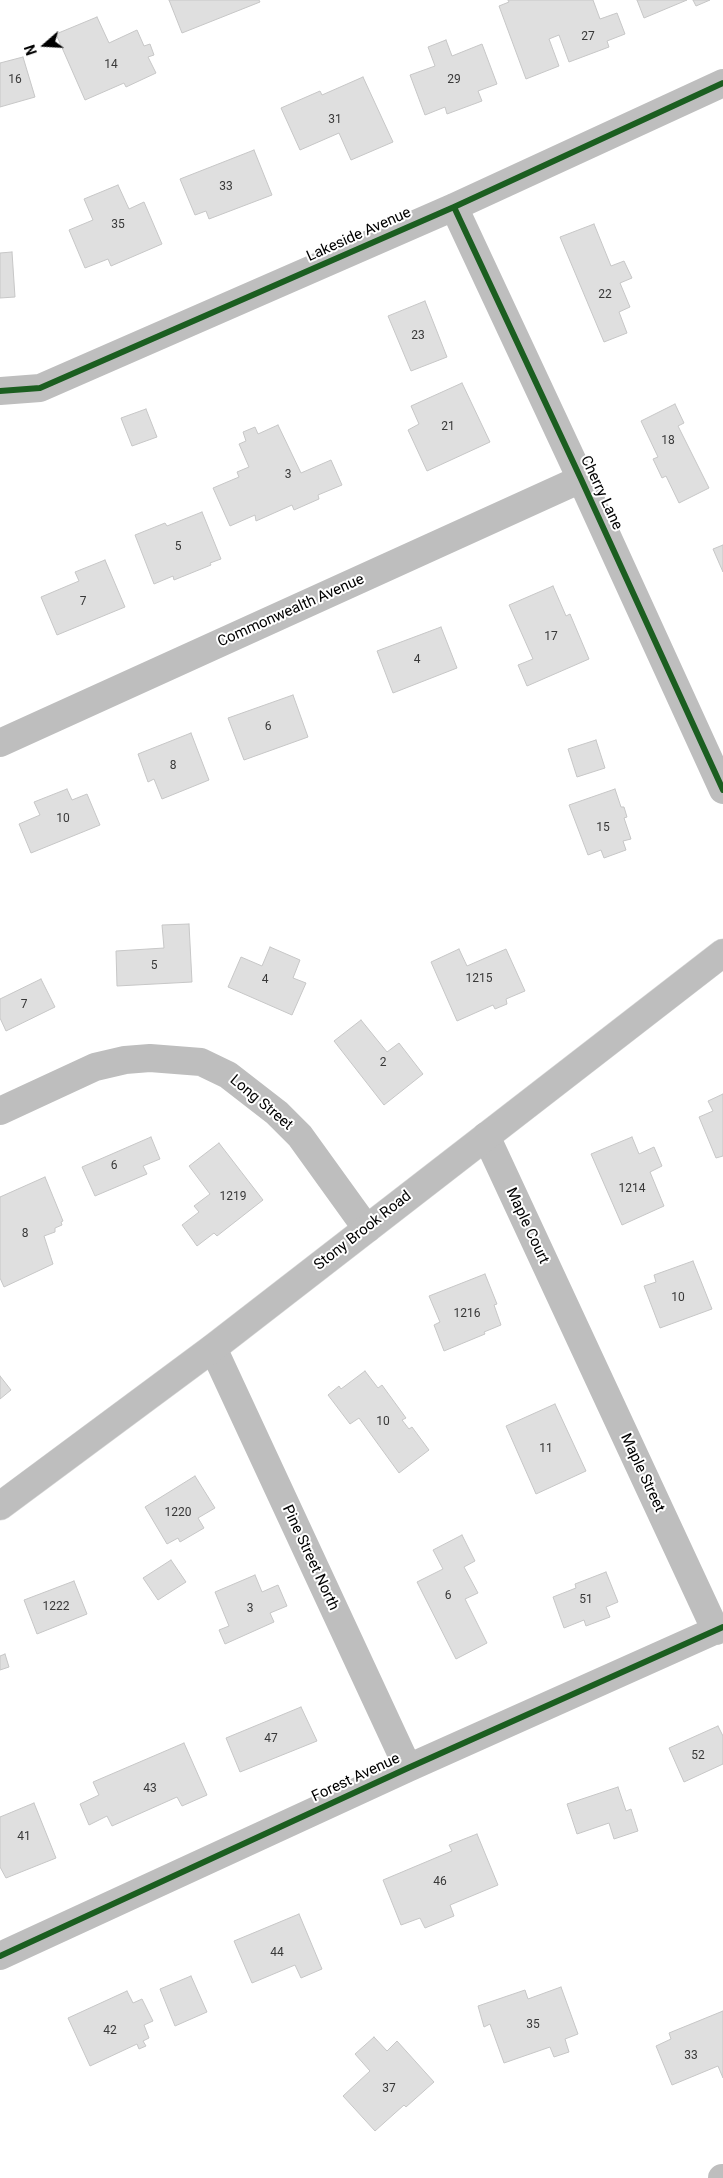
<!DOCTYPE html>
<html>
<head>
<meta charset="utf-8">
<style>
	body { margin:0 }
	#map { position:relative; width:723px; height:2178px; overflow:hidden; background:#fff; font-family:Roboto,sans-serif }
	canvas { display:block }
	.north { position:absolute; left:20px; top:20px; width:50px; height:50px; -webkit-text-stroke:4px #fff; paint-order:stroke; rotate:251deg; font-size:14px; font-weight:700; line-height:20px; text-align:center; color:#000 }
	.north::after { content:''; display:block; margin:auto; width:18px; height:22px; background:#000; clip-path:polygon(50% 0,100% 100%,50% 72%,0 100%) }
</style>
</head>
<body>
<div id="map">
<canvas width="723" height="2178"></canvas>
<div class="north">N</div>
</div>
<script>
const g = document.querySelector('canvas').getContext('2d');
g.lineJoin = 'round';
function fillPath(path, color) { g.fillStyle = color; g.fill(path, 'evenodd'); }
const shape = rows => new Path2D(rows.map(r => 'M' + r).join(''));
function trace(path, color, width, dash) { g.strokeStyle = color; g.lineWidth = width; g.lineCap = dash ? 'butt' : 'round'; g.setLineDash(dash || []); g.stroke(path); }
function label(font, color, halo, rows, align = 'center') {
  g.font = font + ' Roboto,sans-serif'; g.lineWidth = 4; g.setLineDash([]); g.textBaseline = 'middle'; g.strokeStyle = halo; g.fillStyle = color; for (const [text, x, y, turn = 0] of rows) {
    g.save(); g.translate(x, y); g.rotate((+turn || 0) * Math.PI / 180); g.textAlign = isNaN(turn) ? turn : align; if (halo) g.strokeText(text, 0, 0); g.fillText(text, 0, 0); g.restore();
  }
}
const building = shape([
	[169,0,259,0,260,2,182,33,169,0],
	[508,0,593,0,600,19,617,13,625,34,607,41,609,47,569,62,559,35,549,39,559,66,526,79,499,6,509,2,508,0],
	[637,0,687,0,644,18,637,0],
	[693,0,710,0,696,6,693,0],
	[97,17,109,43,137,30,144,46,150,44,154,55,148,57,156,73,126,87,124,83,85,100,56,34,97,17],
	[446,40,452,56,482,44,497,84,478,91,482,101,447,114,445,107,425,115,410,75,435,66,428,47,446,40],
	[23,57,35,97,0,107,0,63,23,57],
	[363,77,393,142,351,160,339,133,300,150,281,108,320,91,322,95,363,77],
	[254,150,272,195,209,219,206,211,195,215,180,179,254,150],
	[118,185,129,209,144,202,162,244,111,266,108,259,85,268,69,230,93,220,84,199,118,185],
	[594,224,611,266,624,261,632,278,620,283,630,307,619,312,627,333,604,342,560,237,594,224],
	[12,252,15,297,0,298,0,253,12,252],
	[425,301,447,357,411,371,388,316,425,301],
	[462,383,490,442,427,471,408,430,419,424,411,406,462,383],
	[675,404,684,423,678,426,709,488,679,503,666,476,662,478,653,459,658,457,641,421,675,404],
	[146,409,157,437,132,446,121,418,146,409],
	[278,425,301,473,331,460,342,485,318,495,319,499,294,510,292,505,256,521,255,515,230,526,213,488,239,477,237,472,249,467,239,444,246,441,243,432,255,427,258,434,278,425],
	[202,512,221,559,210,563,211,565,174,580,173,576,154,584,135,535,165,523,167,526,202,512],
	[723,545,723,572,713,549,723,545],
	[105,560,125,607,57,635,41,597,79,581,75,572,105,560],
	[553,586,566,616,570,614,589,659,527,686,518,665,533,659,509,605,553,586],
	[441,627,457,668,393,693,377,651,441,627],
	[293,695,308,737,244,760,228,718,293,695],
	[191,733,209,780,162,799,154,779,148,782,138,754,191,733],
	[596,740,605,768,577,777,568,749,596,740],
	[67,789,72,800,87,794,100,825,31,853,19,824,40,815,34,802,67,789],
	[615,789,621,807,624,807,627,817,624,818,631,839,623,841,626,850,604,858,601,850,588,855,569,805,615,789],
	[189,924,192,982,117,986,116,951,164,948,162,925,189,924],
	[270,947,300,960,293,978,306,983,292,1015,228,987,241,957,262,966,270,947],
	[459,949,467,966,506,949,525,991,506,999,507,1004,495,1009,493,1005,457,1021,431,962,459,949],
	[41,979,55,1007,6,1031,0,1018,0,999,41,979],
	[361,1020,387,1052,399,1043,423,1074,384,1105,334,1041,361,1020],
	[723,1094,723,1156,716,1158,699,1117,713,1111,708,1101,723,1094],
	[151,1137,160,1159,143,1166,147,1174,95,1196,82,1167,151,1137],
	[632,1137,639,1154,654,1147,662,1166,650,1172,664,1206,622,1225,591,1154,632,1137],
	[219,1143,263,1200,217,1236,214,1233,197,1246,182,1225,199,1212,194,1206,210,1194,189,1166,219,1143],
	[45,1177,63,1221,61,1222,62,1225,55,1228,55,1232,44,1236,53,1264,4,1287,0,1278,0,1197,45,1177],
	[693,1261,712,1309,660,1328,644,1286,656,1282,654,1275,693,1261],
	[485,1274,497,1304,494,1305,501,1325,484,1332,485,1334,444,1351,434,1325,440,1322,429,1296,485,1274],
	[365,1371,378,1388,382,1385,406,1418,402,1420,409,1429,412,1427,429,1450,399,1473,359,1418,350,1424,328,1395,339,1386,341,1389,365,1371],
	[0,1376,11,1390,0,1399,0,1376],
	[555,1404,586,1471,536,1494,506,1426,555,1404],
	[195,1476,215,1508,198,1518,204,1528,180,1542,178,1538,167,1544,145,1507,195,1476],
	[462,1535,475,1561,464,1567,478,1593,465,1599,487,1643,456,1659,417,1582,443,1569,433,1550,462,1535],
	[171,1560,186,1582,158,1600,143,1578,171,1560],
	[606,1572,618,1602,606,1607,610,1617,586,1626,584,1620,564,1628,553,1597,576,1588,575,1584,606,1572],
	[255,1575,262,1592,278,1585,287,1606,270,1613,274,1622,225,1644,219,1630,229,1626,215,1592,255,1575],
	[74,1581,87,1614,37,1634,24,1600,74,1581],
	[5,1654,9,1667,0,1670,0,1656,5,1654],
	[301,1707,317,1741,240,1772,226,1738,301,1707],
	[718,1726,723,1736,723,1764,684,1782,669,1748,718,1726],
	[184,1743,207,1795,182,1806,177,1797,112,1826,107,1816,89,1825,80,1804,99,1795,93,1782,184,1743],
	[618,1787,626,1811,631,1809,638,1831,614,1839,609,1823,577,1834,567,1804,618,1787],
	[34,1803,56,1858,6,1878,0,1867,0,1817,34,1803],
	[477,1834,498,1885,450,1905,454,1916,425,1928,420,1918,401,1925,383,1880,452,1851,449,1845,477,1834],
	[299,1914,322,1969,301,1978,295,1965,252,1983,234,1941,299,1914],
	[191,1976,207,2012,175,2026,160,1989,191,1976],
	[561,1987,578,2034,565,2039,569,2052,554,2057,550,2047,504,2063,490,2024,484,2027,478,2006,525,1990,528,1999,561,1987],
	[127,1991,133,2003,142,1999,153,2021,144,2025,149,2038,143,2041,146,2046,139,2049,137,2044,90,2066,68,2018,127,1991],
	[723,2011,723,2078,718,2066,672,2085,656,2046,671,2039,669,2033,723,2011],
	[374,2037,387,2051,397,2041,434,2082,406,2107,404,2105,375,2131,343,2096,370,2071,355,2054,374,2037]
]);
const minor = shape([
	[454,207,581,479,723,790],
	[0,391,40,388,454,207,723,83],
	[0,743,581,479],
	[0,1111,95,1067,125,1060,150,1058,201,1062,228,1075,277,1113,300,1136,367,1229],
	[486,1136,716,1631],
	[213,1348,408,1768],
	[0,1956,408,1768,723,1627],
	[722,2178,723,2178]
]);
const major = shape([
	[0,1506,213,1348,723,953]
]);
const cycleway = shape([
	[454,207,581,479,723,790],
	[0,391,40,388,454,207,723,83],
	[0,1956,408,1768,723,1627]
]);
const numberNames = [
	["27",588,37],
	["14",111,65],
	["16",15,80],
	["29",454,80],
	["31",335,120],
	["33",226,187],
	["35",118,225],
	["22",605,295],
	["23",418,336],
	["21",448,427],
	["18",668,441],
	["3",288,475],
	["5",178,547],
	["7",83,602],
	["17",551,637],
	["4",417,660],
	["6",268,727],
	["8",173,766],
	["10",63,819],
	["15",603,828],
	["5",154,966],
	["1215",479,979],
	["4",265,980],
	["7",24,1005],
	["2",383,1063],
	["6",114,1166],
	["1214",632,1189],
	["1219",233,1197],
	["8",25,1234],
	["10",678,1298],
	["1216",467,1314],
	["10",383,1422],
	["11",546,1449],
	["1220",178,1513],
	["6",448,1596],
	["51",586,1600],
	["1222",56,1607],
	["3",250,1609],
	["47",271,1739],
	["52",698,1756],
	["43",150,1789],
	["41",24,1837],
	["46",440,1882],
	["44",277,1953],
	["35",533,2025],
	["42",110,2031],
	["33",691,2056],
	["37",389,2089]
];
const streetNames = [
	["Lakeside Avenue",359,235,-24],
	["Cherry Lane",601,493,65],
	["Commonwealth Avenue",291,611,-24],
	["Long Street",261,1103,40],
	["Maple Court",527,1226,65],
	["Stony Brook Road",363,1231,-38],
	["Maple Street",642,1473,65],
	["Pine Street North",310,1558,65],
	["Forest Avenue",356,1778,-25]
];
fillPath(building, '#dfdfdf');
trace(building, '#c7c7c7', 1);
trace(major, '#dbdbdb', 29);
trace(minor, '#bebebe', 28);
trace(major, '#bebebe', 28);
trace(cycleway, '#1b5e20', 6);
label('12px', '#383838', null, numberNames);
label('15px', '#000', '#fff', streetNames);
</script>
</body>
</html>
